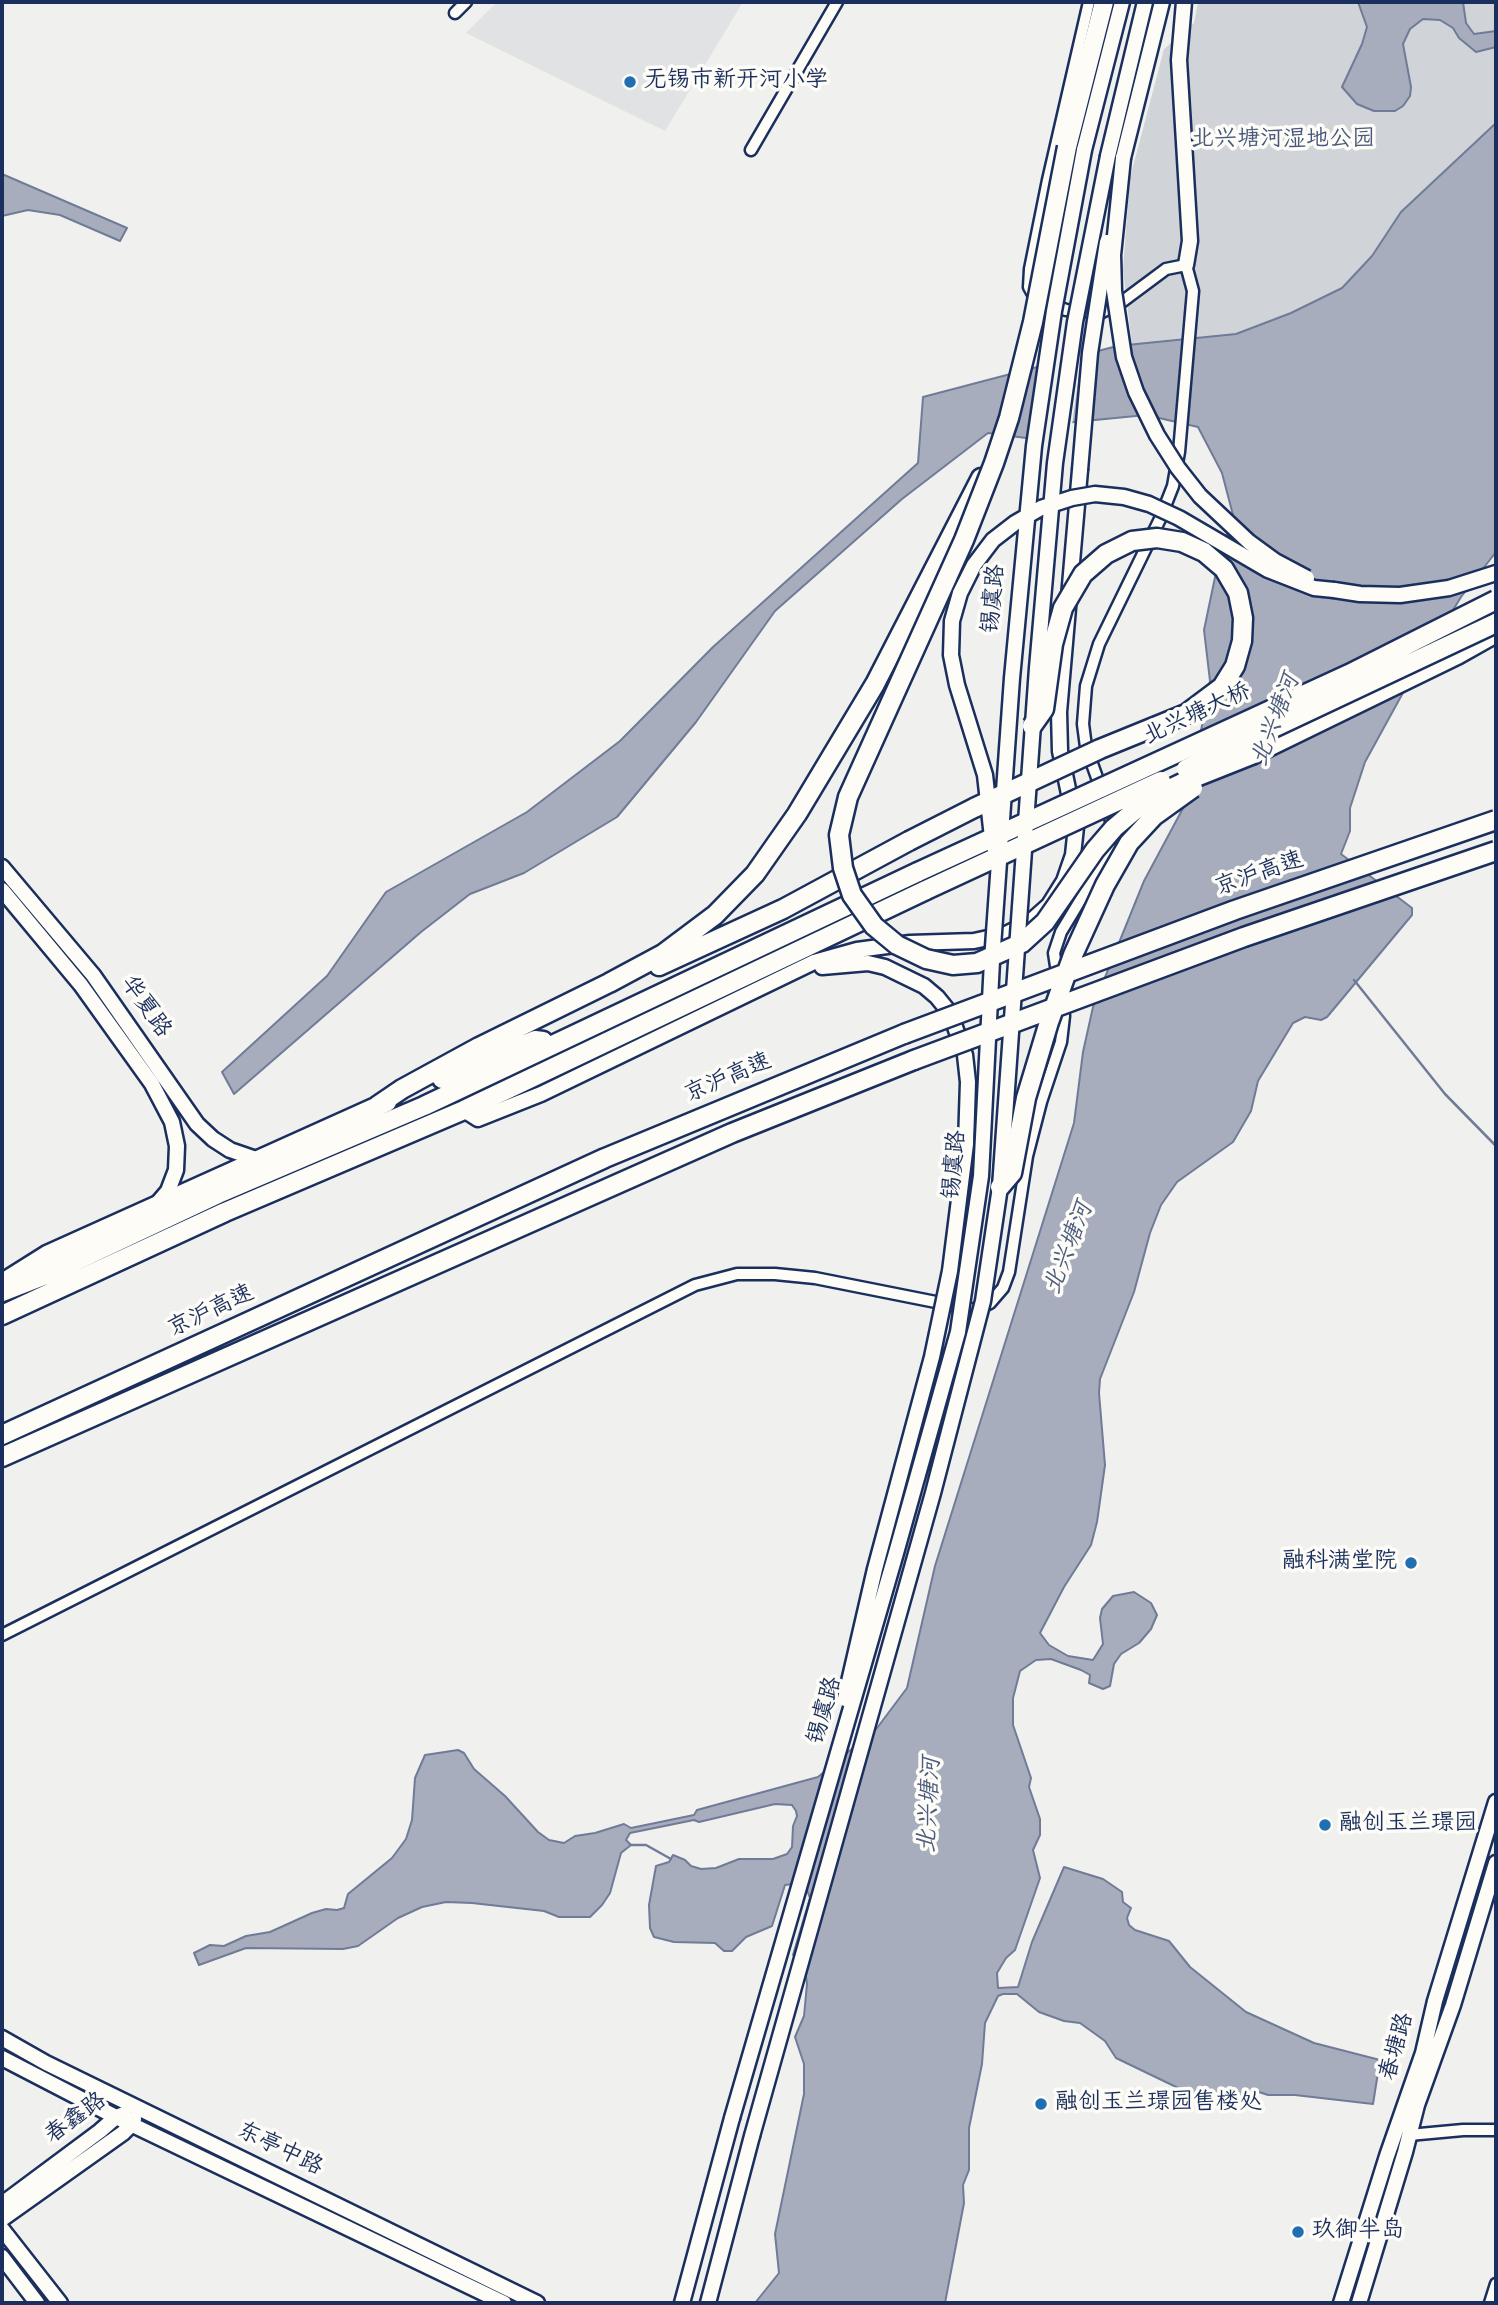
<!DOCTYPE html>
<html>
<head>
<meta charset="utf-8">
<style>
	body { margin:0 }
	#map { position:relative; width:1498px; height:2305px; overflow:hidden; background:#f0f0ee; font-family:"Gochi Hand",sans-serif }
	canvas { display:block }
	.frame { position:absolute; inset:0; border:4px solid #1b2f5e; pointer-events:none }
</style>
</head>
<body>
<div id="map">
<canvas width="1498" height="2305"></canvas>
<div class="frame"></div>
</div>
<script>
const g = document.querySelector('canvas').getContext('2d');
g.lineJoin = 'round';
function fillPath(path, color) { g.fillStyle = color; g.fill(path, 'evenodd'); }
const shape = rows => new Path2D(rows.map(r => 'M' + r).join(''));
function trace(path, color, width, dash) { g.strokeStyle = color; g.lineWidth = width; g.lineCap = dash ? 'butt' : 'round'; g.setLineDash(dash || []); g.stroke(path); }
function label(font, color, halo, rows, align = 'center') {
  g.font = font + ' "Gochi Hand","LXGW WenKai TC",sans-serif'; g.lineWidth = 7; g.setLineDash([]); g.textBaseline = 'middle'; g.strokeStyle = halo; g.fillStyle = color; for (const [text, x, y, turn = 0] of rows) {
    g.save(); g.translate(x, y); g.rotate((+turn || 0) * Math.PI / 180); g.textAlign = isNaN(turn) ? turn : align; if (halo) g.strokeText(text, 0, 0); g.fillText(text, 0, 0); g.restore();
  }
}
const built = shape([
	[497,2,743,2,665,131,466,33]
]);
const green = shape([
	[1198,2,1496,2,1496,123,1401,212,1372,256,1342,288,1291,313,1236,334,1132,345,1123,269,1130,178,1164,49,1194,23]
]);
const water = shape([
	[1358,2,1463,2,1466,23,1474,34,1496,31,1496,47,1476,52,1459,38,1453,28,1440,20,1423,19,1410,29,1403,44,1411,87,1410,96,1403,106,1395,111,1374,111,1357,104,1342,87,1362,44,1367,27,1358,2],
	[1496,123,1496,552,1461,597,1410,680,1365,762,1350,808,1350,831,1341,854,1412,908,1412,915,1327,1017,1321,1020,1305,1017,1293,1023,1258,1081,1251,1111,1233,1142,1177,1182,1161,1205,1150,1233,1134,1292,1100,1379,1099,1393,1105,1465,1097,1522,1091,1545,1064,1587,1040,1633,1049,1645,1068,1656,1093,1660,1103,1644,1100,1618,1102,1609,1113,1596,1134,1592,1151,1603,1157,1615,1151,1629,1139,1643,1121,1654,1114,1664,1110,1686,1103,1689,1089,1683,1090,1675,1081,1670,1051,1659,1036,1660,1020,1671,1013,1698,1013,1725,1031,1778,1029,1787,1040,1819,1040,1835,1033,1850,1040,1878,1015,1950,1006,1958,997,1973,998,1988,1018,1987,1032,1942,1064,1867,1103,1879,1122,1892,1123,1902,1131,1908,1127,1918,1129,1925,1135,1930,1169,1941,1190,1967,1246,2012,1314,2043,1380,2060,1373,2104,1295,2095,1268,2095,1259,2092,1209,2100,1199,2098,1116,2058,1105,2041,1080,2023,1064,2021,1039,2012,1017,1994,1003,1994,998,1996,985,2023,982,2064,969,2128,969,2170,963,2185,964,2203,945,2303,755,2303,779,2273,775,2234,804,2094,804,2064,795,2037,804,2016,807,1984,805,1970,793,1955,810,1898,807,1890,802,1887,793,1884,785,1885,772,1926,746,1937,732,1951,724,1951,715,1943,674,1942,654,1937,650,1928,649,1905,656,1866,669,1862,673,1855,685,1860,691,1866,701,1869,716,1868,739,1859,773,1859,787,1854,792,1847,793,1826,797,1816,796,1811,792,1805,775,1804,699,1822,694,1820,630,1833,626,1840,631,1845,621,1853,610,1893,602,1905,590,1917,559,1917,544,1911,472,1903,446,1902,422,1907,398,1918,358,1946,343,1949,246,1948,199,1965,194,1953,210,1945,224,1946,246,1936,270,1932,312,1913,326,1909,337,1910,344,1908,348,1894,392,1858,406,1839,412,1820,415,1778,425,1755,458,1750,464,1753,474,1769,505,1796,538,1832,549,1840,564,1843,575,1836,595,1833,624,1824,631,1828,694,1815,697,1810,818,1777,877,1728,907,1688,935,1566,1074,1123,1083,1052,1093,1007,1144,881,1189,797,1210,681,1204,630,1218,563,1233,515,1222,473,1198,427,1146,415,1054,424,1026,438,988,433,902,499,775,611,696,722,617,817,524,873,470,894,421,932,234,1094,222,1072,327,976,386,892,527,812,620,741,713,647,918,463,923,397,1117,346,1236,334,1291,313,1342,288,1372,256,1401,212,1496,123],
	[2,174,127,228,120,241,60,215,28,210,2,216,2,174]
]);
const pier = shape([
	[1082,352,1072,426,1055,427,1029,440,1038,364]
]);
const stream = shape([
	[1354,980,1445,1094,1496,1146],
	[631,1845,646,1845,671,1859]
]);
const street = shape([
	[455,13,466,2],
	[751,150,837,2],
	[1058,979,1054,953,1061,932,1110,851,1113,832,1109,811,1086,747,1083,724,1086,686,1099,644,1160,519,1173,486,1179,452,1193,291,1186,265,1166,269,1123,301,1102,312,1066,310,1035,298,1029,287,1030,269,1048,180,1089,2],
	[2,1635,695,1285,737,1274,775,1274,815,1278,976,1310,990,1303,1003,1288,1009,1272,1027,1156,1041,1102,1061,1042,1064,1016,1062,1001],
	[1409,2135,1463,2130,1496,2130],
	[1490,2303,1496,2284]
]);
const secondary = shape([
	[2,867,93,975,197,1124,213,1139,230,1150,259,1160],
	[2,890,81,985,152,1084,172,1122,177,1146,176,1170,168,1191,157,1204],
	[2,2038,46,2063,537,2303],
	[2,2058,116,2117,504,2303],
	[2,2204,100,2131,116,2117,124,2114],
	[2,2219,123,2133,132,2124,134,2119],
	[2,2229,60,2303],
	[2,2257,37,2303],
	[1341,2303,1387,2156,1423,2053,1435,2001,1496,1802],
	[1359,2303,1405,2152,1417,2105,1453,2005,1496,1863]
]);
const primary = shape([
	[1184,2,1179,60,1190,241,1186,265],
	[1084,150,1122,2],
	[1108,156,1145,2],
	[1123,158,1162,2],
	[1334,590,1360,594,1400,595,1449,588,1496,573],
	[822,967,868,963,885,967,924,986,937,997,950,1013,965,1055,968,1082,966,1144],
	[464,1110,478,1119,541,1094,814,962,857,950,910,943,974,941,1006,934,1030,922,1049,905,1064,881,1073,855,1076,827,1060,751,1059,712,1080,470],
	[682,2303,732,2118],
	[708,2303,752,2136]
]);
const highway = shape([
	[1067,147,1104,2],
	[1254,754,1457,655,1496,633],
	[659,966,783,909,909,841],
	[442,1079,535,1040,543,1041],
	[377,1106,402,1089,479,1047,609,983,663,954,715,915,755,874,797,814,875,684,981,478],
	[4,1282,47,1255,387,1102],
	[2,1292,48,1274,218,1194,424,1106,918,872],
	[2,1315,225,1212,464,1110,926,890],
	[2,1435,605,1158,904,1034],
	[2,1457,732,1133,914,1060]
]);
const primaryBridge = shape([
	[1123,158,1113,255,1114,291,1124,357,1136,392,1157,435,1178,468,1200,496,1249,542,1275,561,1307,578],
	[1080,470,1090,353,1107,242],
	[993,846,985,775,957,685,951,655,952,621,960,593,974,565,993,540,1015,523,1041,508,1072,498,1095,494,1124,497,1149,504,1179,518,1268,570,1314,588,1334,590],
	[845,1699,875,1569,932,1357,950,1271,966,1144],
	[732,2118,896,1553,958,1332,981,1176,992,961,1012,678,1034,446,1054,311,1084,150],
	[752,2136,933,1493,983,1301,1000,1187,1037,668,1055,463,1075,322,1108,156]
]);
const highwayBridge = shape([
	[1067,147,1033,322,1009,418,994,463,964,540,848,797,839,835,843,868,852,895,874,926,897,945,926,959,953,965,977,963,1022,943,1045,922,1095,850,1114,828,1147,800,1186,781,1254,754],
	[1186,769,1496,623],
	[909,841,974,808,1100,749,1186,714,1222,687,1235,666,1242,641,1243,618,1238,593,1224,569,1204,552,1182,542,1157,538,1132,541,1106,554,1083,574,1063,608,1053,644,1044,709,1032,726],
	[918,872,1349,674,1496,600],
	[926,890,1161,781],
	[904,1034,1235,910,1496,820],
	[914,1060,1244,937,1496,851],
	[1000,1187,1012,1173,1026,1098,1049,1022,1073,955,1105,885,1129,843,1154,816,1193,788]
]);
const markers = [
	[630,82,7,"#1f6fb2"],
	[1411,1563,7,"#1f6fb2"],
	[1325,1825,7,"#1f6fb2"],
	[1041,2104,7,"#1f6fb2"],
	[1298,2232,7,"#1f6fb2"]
];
const poiNames = [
	["无锡市新开河小学",644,82],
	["融科满堂院",1397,1563,"right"],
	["融创玉兰璟园",1339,1825],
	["融创玉兰璟园售楼处",1055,2104],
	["玖御半岛",1312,2232]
];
const parkNames = [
	["北兴塘河湿地公园",1283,141]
];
const streetNames = [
	["锡虞路",996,599,-85],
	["北兴塘大桥",1198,716,-25],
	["京沪高速",1260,876,-19],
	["华夏路",144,1008,55],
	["京沪高速",729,1080,-23],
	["锡虞路",957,1165,-85],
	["京沪高速",212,1313,-25],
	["锡虞路",827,1711,-74],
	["春塘路",1399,2047,-74],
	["春鑫路",77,2120,-36],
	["东亭中路",279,2151,26]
];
const waterNames = [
	["北兴塘河",1278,721,-69],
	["北兴塘河",1071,1249,-69],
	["北兴塘河",932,1805,-87]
];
fillPath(built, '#e0e2e3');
fillPath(green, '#d0d3d8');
fillPath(water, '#a7adbd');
trace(water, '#6f7b97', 2);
fillPath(pier, '#f0f0ee');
trace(stream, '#6f7b97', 2.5);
trace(street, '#1b2f5e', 15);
trace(secondary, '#1b2f5e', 19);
trace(primary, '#1b2f5e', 19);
trace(highway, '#1b2f5e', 23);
trace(street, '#fdfcf7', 10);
trace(secondary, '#fdfcf7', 14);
trace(primary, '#fdfcf7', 14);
trace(highway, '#fdfcf7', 18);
trace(primaryBridge, '#1b2f5e', 19, []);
trace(highwayBridge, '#1b2f5e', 23, []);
trace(primaryBridge, '#fdfcf7', 14);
trace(highwayBridge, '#fdfcf7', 18);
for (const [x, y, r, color] of markers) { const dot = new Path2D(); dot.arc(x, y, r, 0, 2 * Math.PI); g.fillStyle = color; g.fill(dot); trace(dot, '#fdfcf7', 2.5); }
label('23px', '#1b2f5e', '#fdfcf7', poiNames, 'left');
label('23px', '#48587c', '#fdfcf7', parkNames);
label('23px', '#1b2f5e', '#fdfcf7', streetNames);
label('italic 24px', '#4c5b7f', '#fdfcf7', waterNames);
</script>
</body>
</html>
